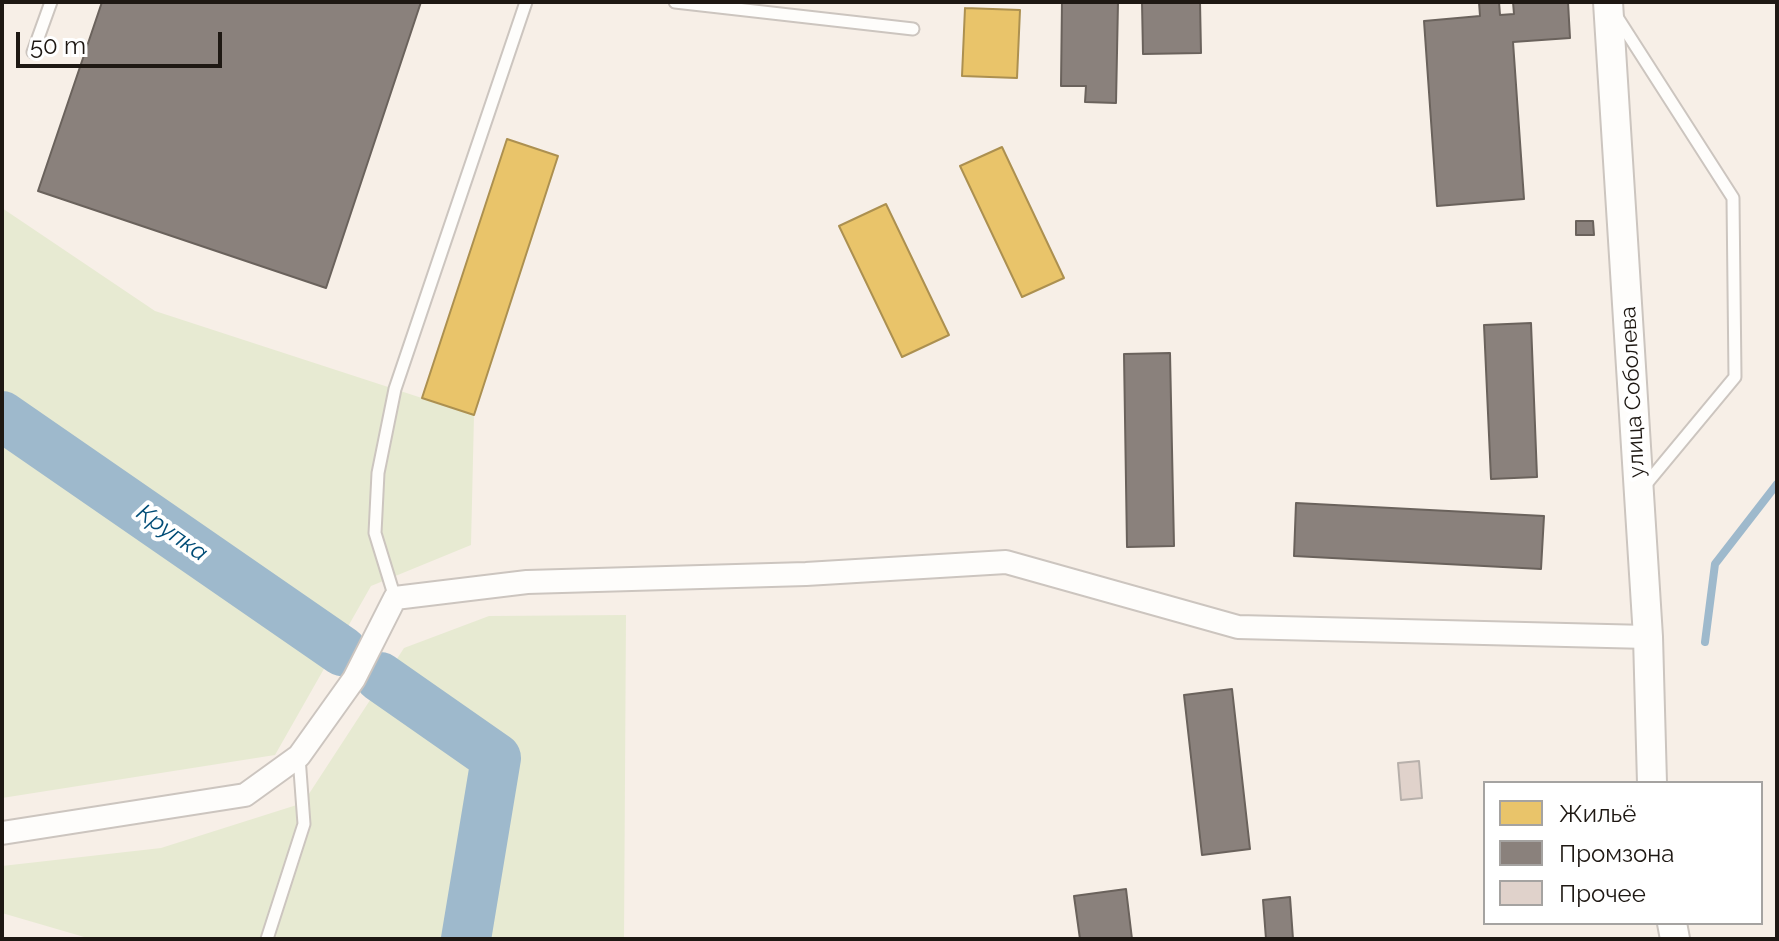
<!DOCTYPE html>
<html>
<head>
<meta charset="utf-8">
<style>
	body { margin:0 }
	#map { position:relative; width:1779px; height:941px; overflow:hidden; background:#f7efe7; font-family:Raleway,sans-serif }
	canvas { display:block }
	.frame { position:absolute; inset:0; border:4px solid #1e1813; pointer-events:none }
	.legend { position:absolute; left:1483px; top:781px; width:280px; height:144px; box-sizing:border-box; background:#fff; border:2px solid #a5a3a1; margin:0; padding:10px 14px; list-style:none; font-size:24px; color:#1e1813 }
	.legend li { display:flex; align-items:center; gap:16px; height:40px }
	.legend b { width:40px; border:2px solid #a5a3a1 }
	.scale { position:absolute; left:16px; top:32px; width:206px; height:36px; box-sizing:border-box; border:4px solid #1e1813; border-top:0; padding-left:10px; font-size:24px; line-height:28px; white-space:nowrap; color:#1e1813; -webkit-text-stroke:6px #fff; paint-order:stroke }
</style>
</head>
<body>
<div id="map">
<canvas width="1779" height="941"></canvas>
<div class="frame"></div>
<ul class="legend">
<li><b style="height:22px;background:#e9c46a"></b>Жильё</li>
<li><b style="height:22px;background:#8a817c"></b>Промзона</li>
<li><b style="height:22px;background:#e0d2cb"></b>Прочее</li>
</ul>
<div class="scale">50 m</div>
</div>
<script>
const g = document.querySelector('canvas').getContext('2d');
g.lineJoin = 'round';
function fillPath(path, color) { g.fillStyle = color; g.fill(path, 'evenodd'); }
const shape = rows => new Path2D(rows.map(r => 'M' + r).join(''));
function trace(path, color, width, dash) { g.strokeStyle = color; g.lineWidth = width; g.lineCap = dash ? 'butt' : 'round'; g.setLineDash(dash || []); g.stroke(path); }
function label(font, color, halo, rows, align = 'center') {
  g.font = font + ' Raleway,sans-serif'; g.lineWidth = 8; g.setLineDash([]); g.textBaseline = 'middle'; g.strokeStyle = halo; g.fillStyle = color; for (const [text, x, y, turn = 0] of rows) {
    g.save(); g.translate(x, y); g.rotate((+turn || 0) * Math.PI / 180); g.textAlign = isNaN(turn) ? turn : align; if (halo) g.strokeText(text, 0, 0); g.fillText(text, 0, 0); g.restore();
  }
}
const green = shape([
	[2,208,155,311,474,415,471,545,371,586,275,755,2,798],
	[626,615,624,939,91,939,2,913,2,866,161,848,303,803,404,648,489,616]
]);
const homes = shape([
	[965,8,1020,10,1017,78,962,76,965,8],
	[507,139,558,156,474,415,422,398,507,139],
	[1002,147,1064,278,1022,297,960,166,1002,147],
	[886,204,949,335,902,357,839,226,886,204]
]);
const industry = shape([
	[102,2,421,2,326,288,38,191,102,2],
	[1062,2,1118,2,1116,103,1085,102,1086,86,1061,86,1062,2],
	[1142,2,1200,2,1201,53,1143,54,1142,2],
	[1479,2,1499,2,1500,15,1514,14,1513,2,1568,2,1570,38,1513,42,1524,199,1437,206,1424,21,1480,16,1479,2],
	[1576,221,1593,221,1594,235,1576,235,1576,221],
	[1531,323,1537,477,1491,479,1484,325,1531,323],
	[1170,353,1174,546,1127,547,1124,354,1170,353],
	[1296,503,1544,516,1541,569,1294,556,1296,503],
	[1232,689,1250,849,1202,855,1184,695,1232,689],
	[1126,889,1132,939,1080,939,1074,896,1126,889],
	[1290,897,1293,939,1266,939,1263,900,1290,897]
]);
const stream = shape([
	[1705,642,1715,564,1777,484]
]);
const river = shape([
	[2,416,342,651],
	[380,677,496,758,466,939]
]);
const building = shape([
	[1419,761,1422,798,1401,800,1398,763,1419,761]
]);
const service = shape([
	[675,2,913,29],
	[1617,17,1733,198,1735,377,1642,489],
	[33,52,51,2],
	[395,598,375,533,378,473,395,389,526,2],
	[267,939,304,824,299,757]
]);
const minor = shape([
	[2,833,245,795,299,756,354,679,395,598,527,582,806,574,1006,562,1238,627,1648,637]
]);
const tertiary = shape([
	[1608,2,1648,637,1652,783],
	[1672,923,1675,939]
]);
const streetNames = [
	["улица Соболева",1633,392,-93]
];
const waterNames = [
	["Крупка",172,533,35]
];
fillPath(green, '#e7ead2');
fillPath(homes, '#e9c46a');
trace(homes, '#ac9050', 2);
fillPath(industry, '#8a817c');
trace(industry, '#6a625c', 2);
trace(stream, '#9eb9cc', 8);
trace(river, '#9eb9cc', 50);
fillPath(building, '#e0d2cb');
trace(building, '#b7b0ab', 2);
trace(service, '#ccc5bf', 15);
trace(minor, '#ccc5bf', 26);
trace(tertiary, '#ccc5bf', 32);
trace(service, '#fefdfb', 11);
trace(minor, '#fefdfb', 22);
trace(tertiary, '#fefdfb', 28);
label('22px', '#1e1813', '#fff', streetNames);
label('italic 24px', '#004c76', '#fff', waterNames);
</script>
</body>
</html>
